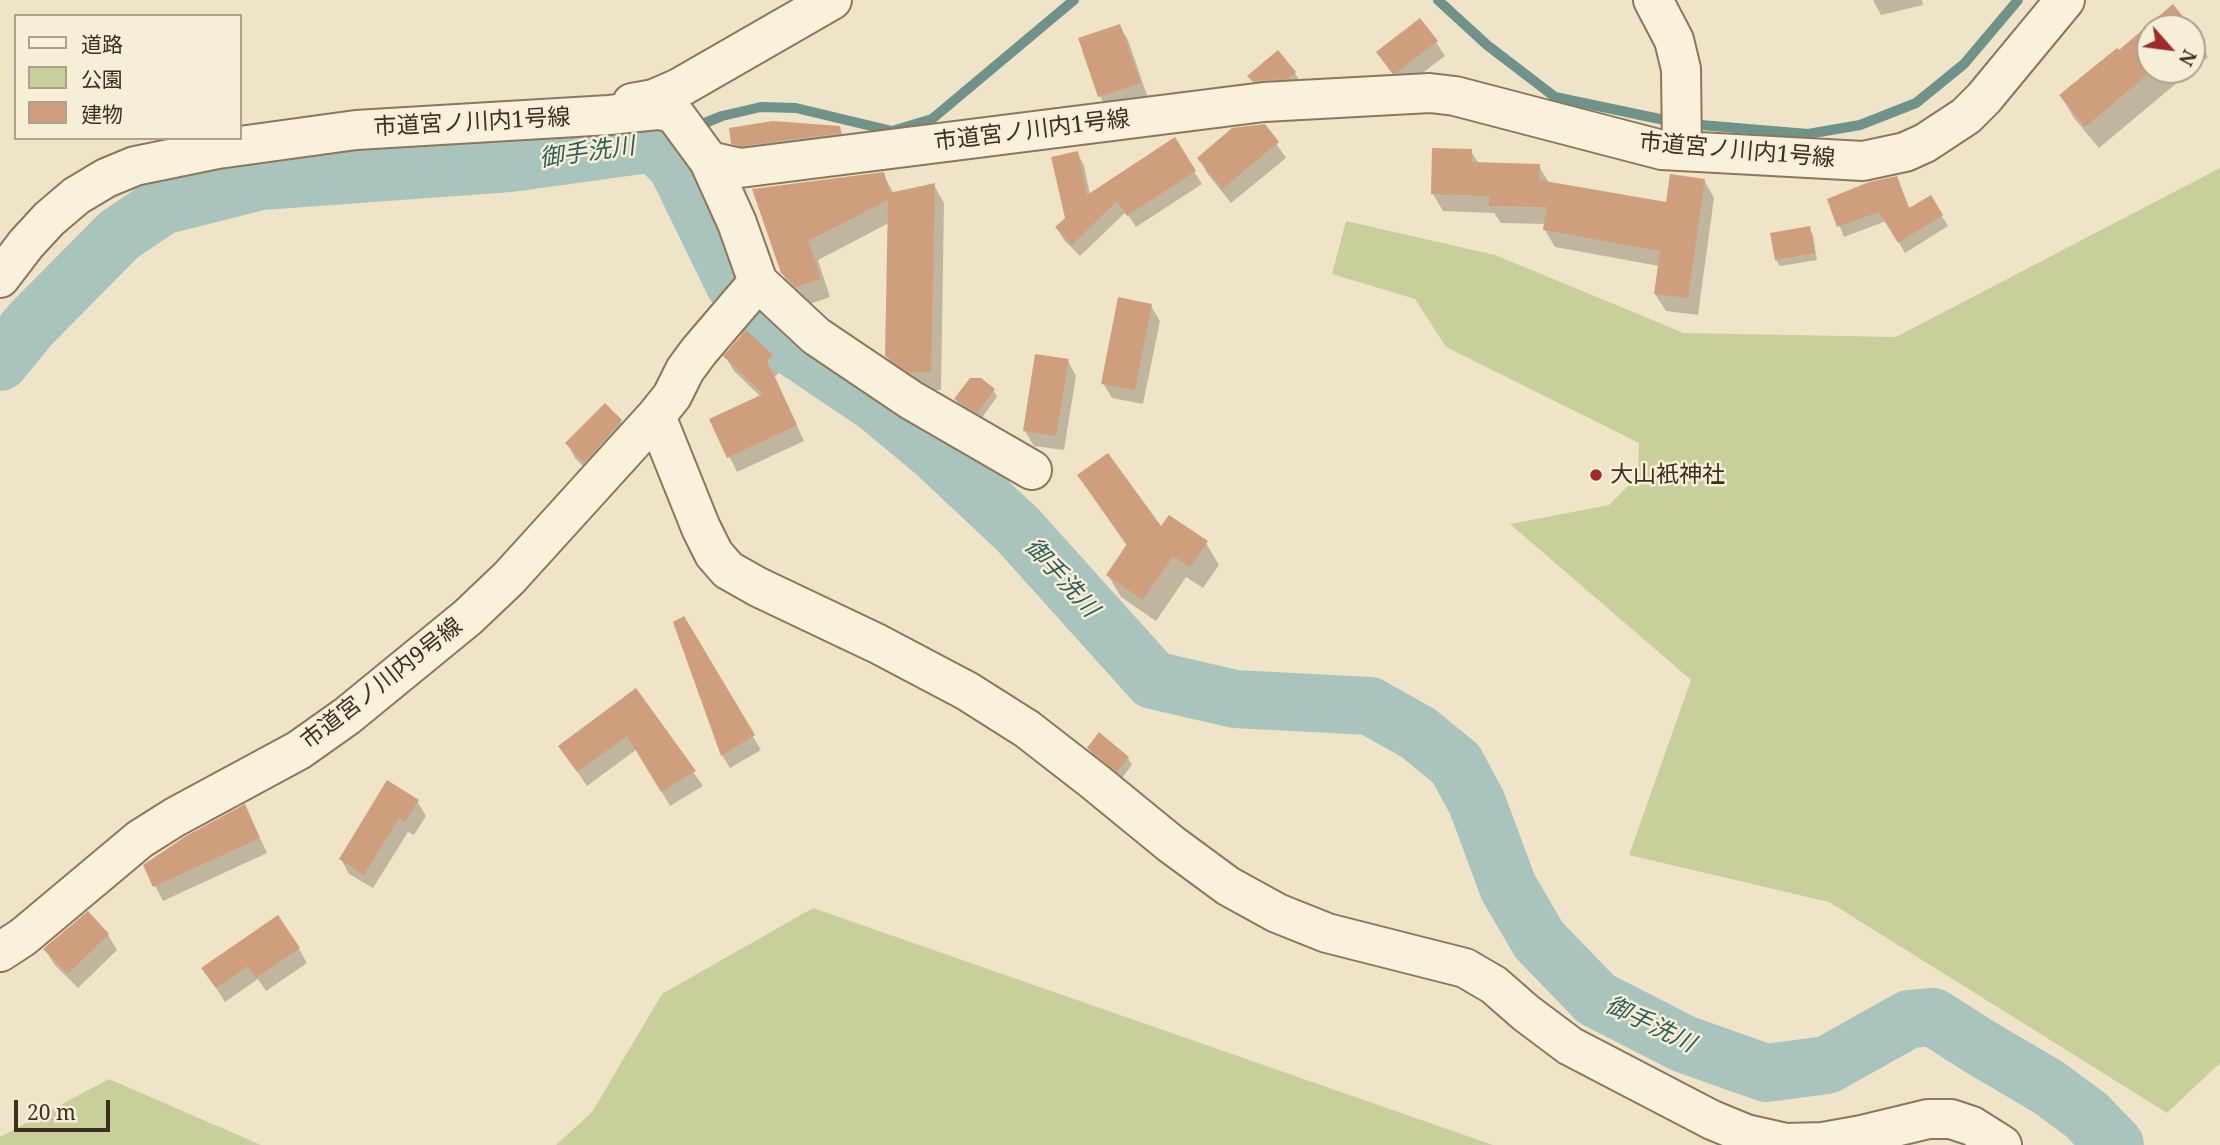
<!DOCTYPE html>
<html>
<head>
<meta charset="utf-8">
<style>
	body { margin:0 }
	#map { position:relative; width:2220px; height:1145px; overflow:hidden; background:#f0e4c8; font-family:"Noto Serif","Noto Sans JP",serif }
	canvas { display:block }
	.legend { position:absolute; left:14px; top:14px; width:228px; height:126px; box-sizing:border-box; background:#f7eed8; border:2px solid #ada18e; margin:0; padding:9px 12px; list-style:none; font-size:21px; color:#3d2e20 }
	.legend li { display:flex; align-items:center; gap:14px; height:35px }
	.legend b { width:35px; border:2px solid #ada18e }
	.north { position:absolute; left:2136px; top:14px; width:70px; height:70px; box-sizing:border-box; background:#f7eed8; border:2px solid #ada18e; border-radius:50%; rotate:118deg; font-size:19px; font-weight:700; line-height:28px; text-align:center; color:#3d2e20 }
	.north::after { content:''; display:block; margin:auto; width:24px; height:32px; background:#9e2a2b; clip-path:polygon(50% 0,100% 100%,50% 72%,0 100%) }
	.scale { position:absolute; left:14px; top:1100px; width:96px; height:32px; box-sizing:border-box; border:4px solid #3d2e20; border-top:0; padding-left:9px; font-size:21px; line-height:24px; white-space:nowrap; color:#3d2e20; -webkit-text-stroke:5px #f7eed8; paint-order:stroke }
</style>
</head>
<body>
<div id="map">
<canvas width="2220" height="1145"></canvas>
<ul class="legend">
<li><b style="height:9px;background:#faf1dc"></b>道路</li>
<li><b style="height:19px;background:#c9cf9b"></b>公園</li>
<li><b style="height:19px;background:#cf9f7d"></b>建物</li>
</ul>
<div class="north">N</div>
<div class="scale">20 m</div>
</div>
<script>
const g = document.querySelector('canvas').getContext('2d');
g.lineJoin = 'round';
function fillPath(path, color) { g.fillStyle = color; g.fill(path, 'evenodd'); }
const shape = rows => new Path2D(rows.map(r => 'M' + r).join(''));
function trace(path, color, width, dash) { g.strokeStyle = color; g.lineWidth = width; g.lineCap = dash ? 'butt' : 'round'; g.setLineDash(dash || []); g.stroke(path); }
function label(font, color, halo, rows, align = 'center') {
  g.font = font + ' "Noto Serif","Noto Sans JP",serif'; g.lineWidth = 5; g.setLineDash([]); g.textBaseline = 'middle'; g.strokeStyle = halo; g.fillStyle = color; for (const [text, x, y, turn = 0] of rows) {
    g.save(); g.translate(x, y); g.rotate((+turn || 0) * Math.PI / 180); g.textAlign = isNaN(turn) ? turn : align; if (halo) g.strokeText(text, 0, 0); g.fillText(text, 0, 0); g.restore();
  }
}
const green = shape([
	[2220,168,2220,1063,2167,1113,1829,902,1629,855,1691,680,1510,524,1609,505,1638,476,1639,443,1446,347,1415,299,1332,274,1346,221,1495,255,1684,333,1896,337],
	[813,908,1493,1145,556,1145,592,1112,662,994],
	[109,1079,261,1145,0,1145,0,1137]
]);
const shadow = shape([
	[1873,0,1922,0,1923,5,1881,15],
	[2173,7,2190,28,2150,28,2150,70,2192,70,2192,30,2208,57,2099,148,2074,118,2061,96,2118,52],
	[1120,26,1128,40,1148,98,1108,111,1100,96,1080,39],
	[1436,42,1445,56,1404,87,1402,88,1378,52],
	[1295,73,1303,87,1258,91,1250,76],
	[1264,126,1286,158,1231,203,1207,173,1199,158],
	[839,128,846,140,740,156,733,143],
	[1174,140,1202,184,1136,227,1126,212,1080,256,1064,240,1057,228,1067,218,1077,153,1084,165,1090,195],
	[1471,151,1479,164,1539,166,1549,183,1668,204,1704,180,1714,198,1698,315,1666,311,1655,294,1659,266,1555,247,1545,230,1546,224,1501,223,1494,213,1443,211,1433,194],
	[883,174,893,192,934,185,944,203,941,390,920,390,898,375,887,356,889,223,818,260,830,297,807,305,794,292,782,273,754,190],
	[1896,178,1910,209,1930,197,1948,226,1905,253,1886,221,1844,237,1829,200],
	[1809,228,1813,235,1817,260,1780,266,1776,260],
	[1151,306,1160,321,1143,404,1112,398,1103,383],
	[725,356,772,356,780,371,775,377,804,441,737,472,711,420,761,397,734,371],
	[1068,361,1076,376,1064,450,1034,446,1025,431],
	[993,390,997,397,981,419,960,406,956,400],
	[605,405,621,422,630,436,593,476,575,458,567,443],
	[1080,475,1161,529,1206,543,1219,565,1203,588,1186,577,1156,621,1121,597,1108,575,1127,546,1093,497],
	[684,619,761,750,730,768,722,755],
	[636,691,703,786,670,806,637,749,587,786,560,746],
	[1089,748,1128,758,1132,765,1122,778,1093,755],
	[417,801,426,816,414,835,408,832,373,888,349,874,341,859],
	[252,821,267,853,163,901,145,866],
	[108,935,117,950,78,988,54,964,45,949],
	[299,949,307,963,266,991,258,979,225,1002,203,968]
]);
const stream = shape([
	[1438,0,1487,45,1555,97,1674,122],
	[1689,124,1808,134,1860,125,1916,103,1964,64,2018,0],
	[695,127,722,116,761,107,796,108,892,131,932,119,1074,0],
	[655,143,678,134]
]);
const river = shape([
	[0,362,31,324,119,235,162,206,261,181,510,163,655,143,677,166,734,283,785,342,877,404,936,453,1018,530,1153,680,1235,699,1370,706,1418,733,1456,764,1477,803,1508,887,1539,940,1596,999,1684,1044,1766,1073,1827,1065,1909,1019,1933,1017,1980,1047,2048,1087,2086,1115,2115,1145]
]);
const building = shape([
	[2173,4,2192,28,2192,37,2192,28,2150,28,2150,70,2153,70,2085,127,2059,95,2117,48,2119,50],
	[1420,18,1438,41,1396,73,1392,73,1376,52],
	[1120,24,1141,83,1098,97,1078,38],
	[1278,50,1296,72,1288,79,1252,81,1247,76],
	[773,121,840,126,841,133,741,146,731,144,729,128],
	[1265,124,1279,142,1222,189,1197,158,1232,128],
	[1175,137,1196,171,1127,216,1117,201,1072,245,1055,227,1065,218,1051,157,1078,151,1087,195],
	[1432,148,1472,149,1472,162,1540,164,1539,180,1666,202,1670,174,1705,179,1688,298,1654,294,1660,251,1543,230,1547,207,1489,206,1489,196,1431,194],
	[884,172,890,193,935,183,931,372,908,372,885,356,888,200,808,241,821,279,796,287,781,273,752,189],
	[1897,176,1909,208,1931,195,1943,215,1898,243,1879,212,1837,227,1827,199,1869,182],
	[1810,226,1815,253,1775,260,1770,233],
	[1118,297,1152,304,1135,390,1101,384],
	[746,330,773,355,767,361,797,425,727,458,709,419,763,394,723,356],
	[1035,354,1069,359,1056,436,1023,431],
	[970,378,981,378,995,389,977,413,954,399],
	[605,403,622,420,584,463,565,443],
	[1108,453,1161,526,1169,515,1208,541,1190,567,1173,556,1143,600,1106,575,1127,544,1077,475],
	[684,616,755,735,721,756,673,622],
	[636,688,696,771,661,792,627,736,577,772,558,746],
	[1099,732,1129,757,1117,772,1087,748],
	[387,780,419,800,405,822,399,818,364,875,339,859],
	[245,804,260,838,153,887,143,865,186,836],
	[88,911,109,934,68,974,43,949],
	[278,915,300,948,256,978,248,966,216,988,201,968]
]);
const minor = shape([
	[1653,0,1674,40,1681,69,1682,151],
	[632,103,654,99,679,88,832,0],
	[709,161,737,223,758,282,699,351,685,370,672,396,656,416,701,528,714,554,728,570,758,587,878,644,967,691,1027,729,1094,781,1171,844,1228,886,1277,913,1327,933,1465,968,1494,985,1526,1013,1570,1046,1712,1120,1746,1134,1786,1143,1823,1142,1862,1135,1928,1119,1951,1119,1972,1126,2002,1145],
	[0,278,26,244,49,219,76,196,106,178,135,166,218,149,356,130,609,115,657,110,671,112,676,116,709,161,740,168,1264,102,1430,93,1455,96,1662,150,1863,161,1905,152,1925,143,1966,116,1984,98,2065,0],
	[758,282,816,336,911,400,1032,470],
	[0,952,23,937,140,839,175,817,299,750,347,716,468,617,509,578,656,416]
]);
const markers = [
	[1596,475,7,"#9e2a2b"]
];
const streetNames = [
	["市道宮ノ川内1号線",472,123,-3],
	["市道宮ノ川内1号線",1032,131,-7],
	["市道宮ノ川内1号線",1737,151,5],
	["市道宮ノ川内9号線",382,684,-38]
];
const poiNames = [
	["大山衹神社",1610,475]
];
const waterNames = [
	["御手洗川",587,153,-8],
	["御手洗川",1061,578,48],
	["御手洗川",1650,1025,26]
];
fillPath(green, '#c9cf9b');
fillPath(shadow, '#0003');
trace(stream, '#6f938a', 10);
trace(river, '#a9c4bc', 58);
fillPath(building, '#cf9f7d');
trace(minor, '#8d765c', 42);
trace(minor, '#faf1dc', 38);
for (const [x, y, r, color] of markers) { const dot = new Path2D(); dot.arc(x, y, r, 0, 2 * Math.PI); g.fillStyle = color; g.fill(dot); trace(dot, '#f7eed8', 2.5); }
label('23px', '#3d2e20', '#f7eed8', streetNames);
label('23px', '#3d2e20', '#f7eed8', poiNames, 'left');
label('italic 24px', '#2f5d5a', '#f7eed8', waterNames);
</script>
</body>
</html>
